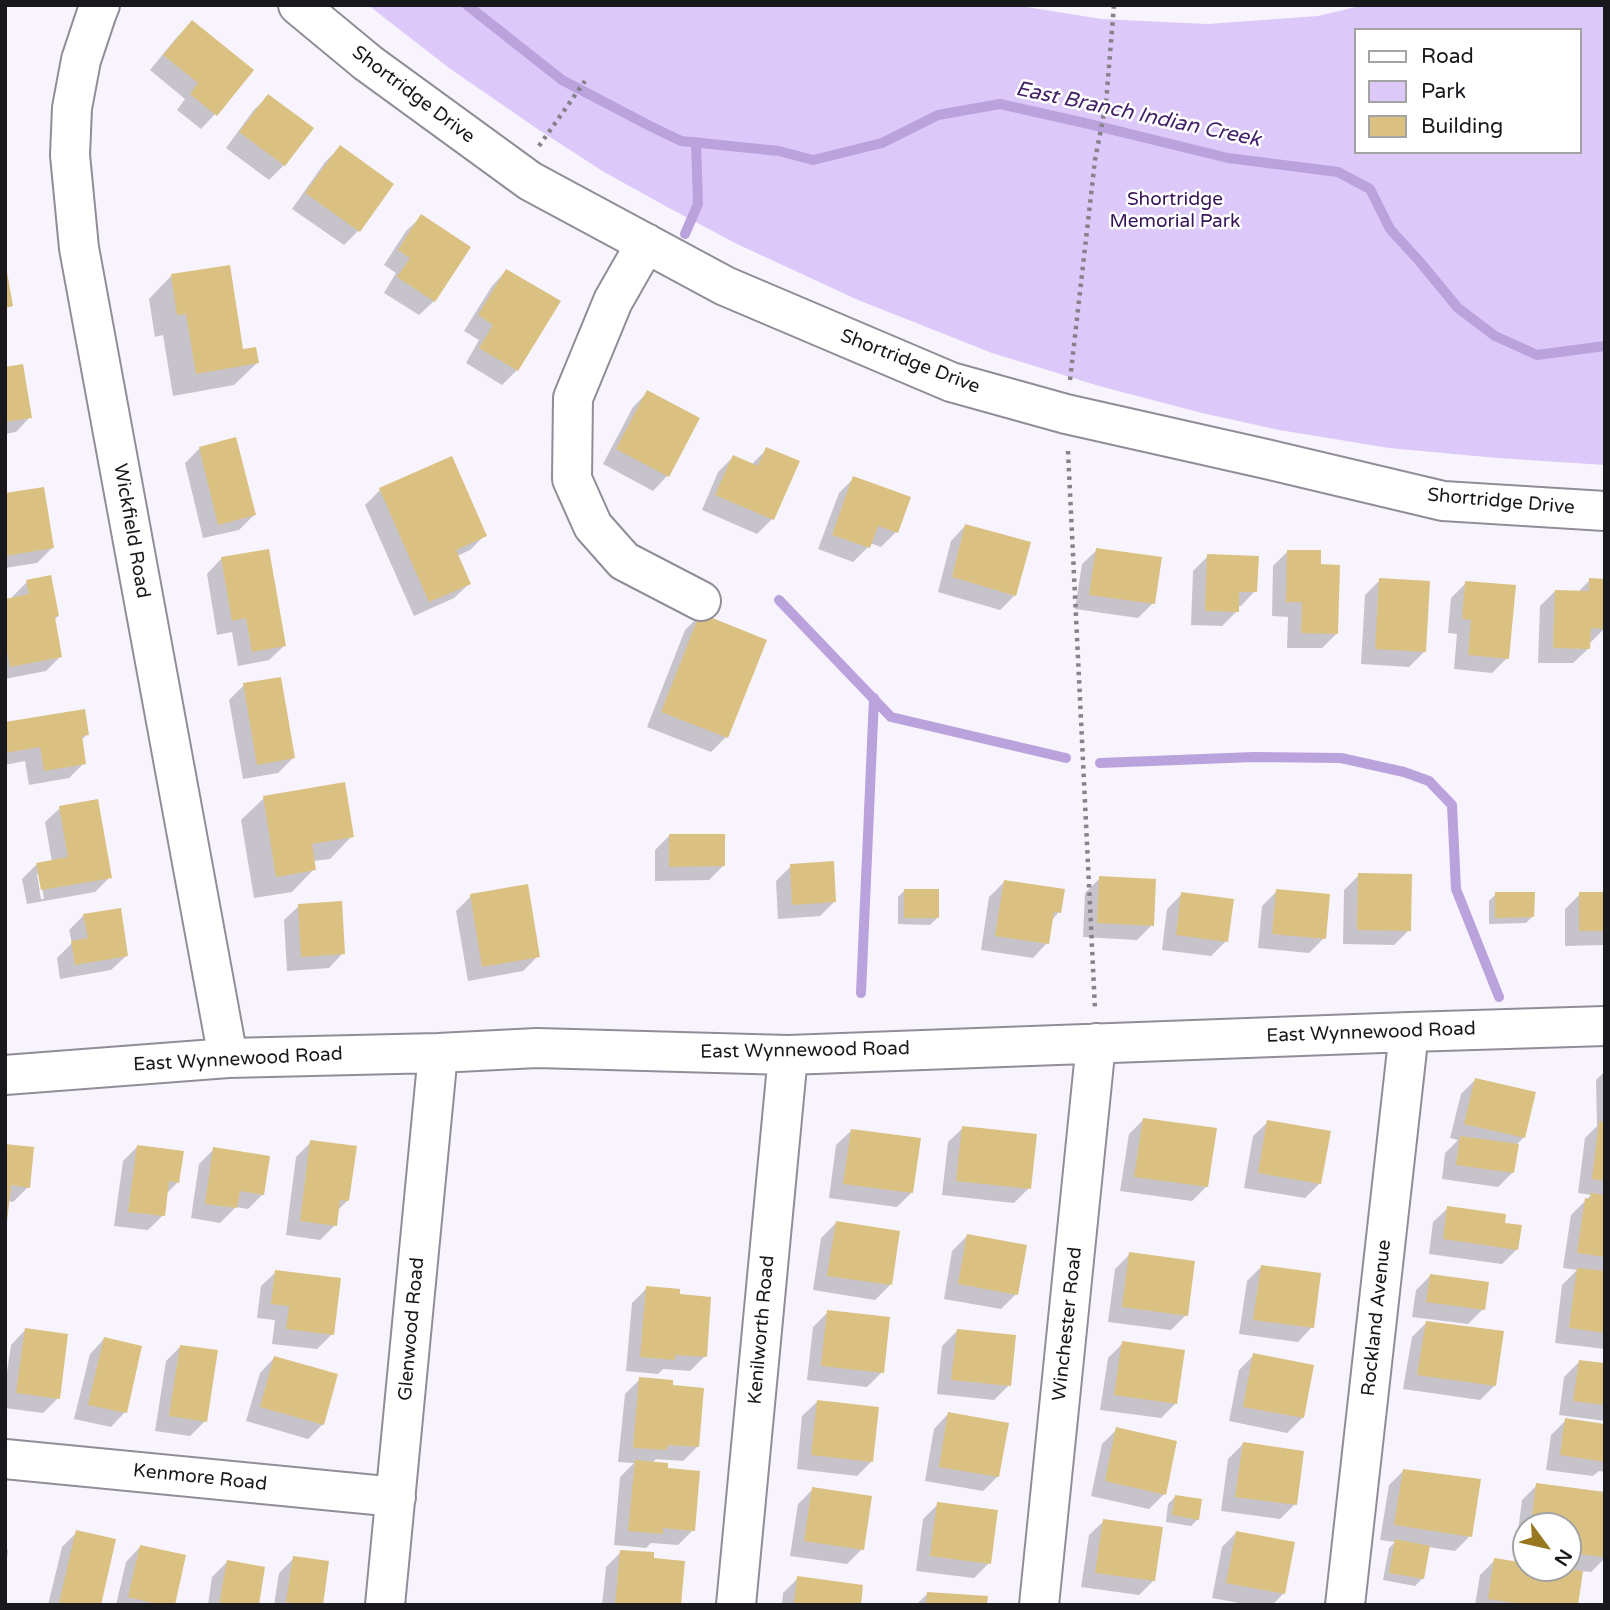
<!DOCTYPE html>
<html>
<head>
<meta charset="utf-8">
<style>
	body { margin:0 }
	#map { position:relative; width:1610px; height:1610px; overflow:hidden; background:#f8f4fe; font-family:"Varela Round",sans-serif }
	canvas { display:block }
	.frame { position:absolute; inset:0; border:7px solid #19181c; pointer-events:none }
	.legend { position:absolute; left:1354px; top:28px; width:228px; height:126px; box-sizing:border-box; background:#fff; border:2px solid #a3a3a4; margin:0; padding:9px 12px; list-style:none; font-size:21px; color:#19181c }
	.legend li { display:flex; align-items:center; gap:14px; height:35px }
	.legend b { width:35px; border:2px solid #a3a3a4 }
	.north { position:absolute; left:1512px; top:1512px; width:70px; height:70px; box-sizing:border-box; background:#fff; border:2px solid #a3a3a4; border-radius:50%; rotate:123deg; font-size:19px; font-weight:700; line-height:28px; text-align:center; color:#19181c }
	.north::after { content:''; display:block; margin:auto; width:24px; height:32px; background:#977820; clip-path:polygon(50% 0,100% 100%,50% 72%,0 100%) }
</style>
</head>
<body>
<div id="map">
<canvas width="1610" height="1610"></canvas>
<div class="frame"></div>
<ul class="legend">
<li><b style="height:9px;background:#fff"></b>Road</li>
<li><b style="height:19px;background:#ddc9f9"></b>Park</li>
<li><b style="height:19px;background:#dac081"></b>Building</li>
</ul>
<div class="north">N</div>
</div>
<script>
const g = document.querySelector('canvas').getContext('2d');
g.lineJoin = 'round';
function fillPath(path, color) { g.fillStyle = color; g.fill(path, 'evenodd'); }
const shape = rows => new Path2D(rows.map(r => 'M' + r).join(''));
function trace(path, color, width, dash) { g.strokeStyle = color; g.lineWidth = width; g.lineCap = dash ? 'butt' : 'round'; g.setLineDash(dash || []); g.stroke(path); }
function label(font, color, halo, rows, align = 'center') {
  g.font = font + ' "Varela Round",sans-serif'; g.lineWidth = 5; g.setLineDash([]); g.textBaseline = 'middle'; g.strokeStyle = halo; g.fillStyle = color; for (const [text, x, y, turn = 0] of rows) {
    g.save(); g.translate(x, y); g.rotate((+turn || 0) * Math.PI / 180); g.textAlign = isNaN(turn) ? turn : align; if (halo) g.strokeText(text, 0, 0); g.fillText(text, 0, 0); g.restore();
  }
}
const green = shape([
	[368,5,1014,5,1102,19,1207,24,1318,16,1364,5,1605,5,1605,465,1497,458,1389,448,1279,430,1202,413,1099,386,992,353,858,300,737,244,669,208,604,172,539,130,449,68],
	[1356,30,1580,30,1580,152,1356,152]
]);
const shadow = shape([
	[192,22,215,114,201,129,177,110,185,99,150,70,177,37],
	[268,96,311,129,284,165,269,180,226,148,253,111],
	[340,147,358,231,344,245,292,209,325,162],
	[421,217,434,301,419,315,384,293,396,273,384,265,406,231],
	[506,271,517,370,502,385,466,363,479,340,464,331,492,286],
	[171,276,242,351,257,363,234,385,173,396,163,335,155,337,149,299],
	[5,369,30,417,16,432,5,434],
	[648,392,667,476,653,491,603,464,633,407],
	[200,448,254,515,239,530,203,538,185,463],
	[767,449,772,519,757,534,702,510,718,472,733,457,751,465],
	[854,478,896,532,881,547,870,543,868,547,853,562,818,549,839,493],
	[380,490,485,535,470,550,457,556,469,584,454,598,414,616,365,505],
	[5,495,52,548,37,563,5,568],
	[965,526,1014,596,1000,610,938,592,951,541],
	[1097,550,1153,603,1138,618,1075,609,1082,564],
	[1288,551,1319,566,1337,633,1322,648,1287,648,1288,617,1272,616,1273,566],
	[1208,556,1255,591,1241,606,1237,606,1237,611,1222,626,1191,625,1193,571],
	[221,559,284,646,269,660,238,666,232,632,217,635,207,574],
	[1380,580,1424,652,1409,667,1361,664,1365,595],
	[1590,580,1605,628,1590,643,1588,649,1573,663,1538,663,1540,606,1555,591,1578,592],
	[27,582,58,616,54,620,61,656,46,671,5,679,5,601,13,599,12,597],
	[1466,583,1507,658,1492,673,1454,669,1457,634,1448,633,1451,598],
	[700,615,726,737,711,752,647,727,685,630],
	[244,685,293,758,278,773,243,779,229,700],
	[5,724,87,734,81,741,84,763,69,778,29,785,25,761,5,765],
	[264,798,352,836,330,859,313,861,314,869,292,892,254,898,241,820],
	[60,808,110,877,95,892,27,904,22,879,37,864,52,862,45,822],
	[37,874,40,874,44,899,41,899],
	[669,836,724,865,709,880,655,881,655,850],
	[791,866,835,901,820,916,778,919,776,881],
	[1359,875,1409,930,1394,945,1343,944,1344,890],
	[1100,878,1152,925,1137,940,1083,937,1085,893],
	[1004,882,1059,912,1051,921,1047,943,1033,958,981,950,989,897],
	[905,890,937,918,930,925,898,924,898,897],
	[1277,891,1324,938,1309,953,1258,948,1262,906],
	[1182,894,1226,941,1211,956,1162,950,1167,909],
	[1496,894,1533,916,1526,923,1489,924,1489,901],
	[1580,894,1605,894,1605,945,1565,946,1565,909],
	[471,896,538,956,523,971,468,981,456,911],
	[299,906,343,953,329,968,287,971,284,920],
	[84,915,126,956,111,970,60,979,57,958,72,943,69,930],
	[1605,1071,1605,1349,1555,1343,1562,1285,1577,1270,1563,1268,1571,1215,1591,1195,1578,1193,1585,1138,1597,1126,1596,1080],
	[1476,1079,1524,1137,1517,1144,1513,1172,1498,1187,1442,1179,1445,1153,1458,1140,1450,1138,1461,1094],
	[1144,1119,1207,1186,1192,1201,1120,1191,1129,1134],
	[1268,1122,1320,1183,1305,1198,1244,1188,1253,1136],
	[963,1128,1029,1188,1014,1203,942,1195,948,1142],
	[851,1131,912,1192,897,1207,829,1198,836,1145],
	[311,1142,348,1200,337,1211,335,1225,320,1240,286,1235,296,1157],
	[5,1146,28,1187,13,1202,7,1201],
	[138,1146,178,1182,166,1194,163,1215,148,1230,114,1226,123,1161],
	[214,1149,263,1194,248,1209,236,1207,220,1223,191,1218,199,1164],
	[1448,1208,1503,1225,1517,1249,1502,1264,1429,1254,1433,1222],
	[836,1223,890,1285,875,1300,813,1290,821,1238],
	[967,1236,1016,1294,1001,1309,944,1299,952,1251],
	[1130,1254,1186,1315,1171,1330,1108,1322,1115,1269],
	[1262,1266,1312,1327,1298,1342,1239,1334,1247,1281],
	[276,1272,332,1334,317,1349,272,1344,275,1320,257,1318,261,1286],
	[1431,1275,1483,1309,1468,1324,1412,1317,1416,1290],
	[647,1288,705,1356,690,1371,663,1369,658,1374,626,1371,632,1303],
	[828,1312,882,1372,867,1387,807,1380,813,1327],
	[1427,1322,1495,1385,1480,1400,1403,1389,1412,1337],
	[25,1330,58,1398,43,1413,5,1408,5,1385,11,1345],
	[957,1331,1009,1385,994,1400,937,1394,942,1346],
	[104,1339,125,1412,111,1427,74,1419,90,1354],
	[1123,1343,1176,1403,1161,1418,1100,1410,1108,1358],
	[181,1346,205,1421,190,1436,155,1431,166,1361],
	[1254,1355,1302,1418,1287,1433,1229,1421,1239,1370],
	[274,1358,323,1424,308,1439,246,1421,260,1373],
	[1579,1362,1605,1365,1605,1421,1559,1415,1564,1377],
	[640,1379,698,1446,683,1461,656,1459,652,1463,693,1530,678,1545,651,1543,646,1548,614,1545,620,1477,634,1463,618,1462,625,1394],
	[817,1402,872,1461,857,1476,797,1469,802,1416],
	[948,1414,998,1476,983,1491,925,1481,934,1429],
	[1566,1420,1605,1425,1605,1472,1599,1471,1593,1476,1546,1470,1551,1435],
	[1117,1429,1164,1494,1149,1509,1091,1496,1102,1444],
	[1243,1444,1295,1504,1280,1519,1221,1511,1228,1459],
	[1404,1470,1470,1536,1455,1551,1428,1547,1422,1579,1415,1586,1383,1580,1389,1548,1395,1542,1380,1540,1389,1485],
	[1537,1485,1605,1494,1605,1558,1591,1572,1581,1571,1577,1605,1475,1605,1480,1575,1495,1560,1514,1563,1522,1500],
	[1526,1526,1568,1526,1568,1568,1526,1568],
	[813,1489,862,1549,847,1564,790,1556,798,1504],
	[1175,1497,1198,1519,1191,1526,1166,1522,1168,1504],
	[938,1504,989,1563,974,1578,916,1571,923,1519],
	[1104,1521,1154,1580,1139,1595,1081,1587,1089,1535],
	[77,1532,99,1605,48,1605,62,1547],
	[1237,1532,1284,1593,1272,1605,1250,1605,1212,1598,1222,1547],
	[140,1547,173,1605,116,1605,126,1562],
	[5,1549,8,1550,5,1574],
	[621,1552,652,1560,679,1605,602,1605,606,1567],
	[294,1558,321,1605,274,1605,279,1573],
	[227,1562,257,1605,208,1605,212,1577],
	[798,1578,859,1605,782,1605,783,1593],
	[928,1593,985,1605,916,1605]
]);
const stream = shape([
	[467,5,562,80,648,125,681,141,779,151,813,160,882,143,938,115,1000,104,1089,124,1228,158,1338,172,1370,189,1390,229,1420,262,1458,308,1495,336,1537,355,1605,346],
	[685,234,698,204,696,142],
	[779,600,891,717,1066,758],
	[1100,763,1254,757,1341,758,1404,772,1429,781,1452,805,1456,889,1499,997],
	[861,993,874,698]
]);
const building = shape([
	[192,20,254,70,217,116,190,94,198,83,163,55],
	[268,94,314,128,285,166,239,132],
	[340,145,394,184,360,232,305,193],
	[421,214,471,247,435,302,397,277,410,258,398,250],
	[230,265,243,349,256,347,259,363,196,374,186,314,177,315,171,274],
	[506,269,561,301,518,371,479,348,493,325,478,315],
	[5,272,7,272,13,306,5,308],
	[23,364,32,418,5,422,5,367],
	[647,390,700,418,669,477,616,449],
	[236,437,256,515,218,525,199,447],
	[766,447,800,461,774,520,715,495,733,455,758,466],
	[452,456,487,536,456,550,471,584,429,602,379,488],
	[853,476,911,497,898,533,878,526,870,548,832,535],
	[44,487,54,548,5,556,5,493],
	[965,524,1031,542,1016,596,952,577],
	[1096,548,1162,557,1155,604,1089,595],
	[269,549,286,646,252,652,246,618,232,621,221,557],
	[1287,550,1321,550,1321,564,1340,565,1338,634,1301,633,1302,602,1286,602],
	[1207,554,1259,556,1257,592,1239,592,1239,612,1205,611],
	[51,575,59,616,55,617,62,657,10,667,5,641,5,599,29,594,26,580],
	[1379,578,1430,581,1426,652,1375,649],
	[1589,578,1605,579,1605,629,1591,628,1590,649,1553,648,1555,590,1589,591],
	[1465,581,1516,585,1509,659,1468,655,1471,620,1462,619],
	[700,613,767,640,728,738,661,712],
	[281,677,295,758,257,765,243,683],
	[85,709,89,735,82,736,86,764,44,771,40,747,5,753,5,722],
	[345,782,354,837,312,844,316,870,276,877,263,796],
	[98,799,112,878,41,890,36,863,68,857,59,806],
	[669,834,725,834,725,866,669,867],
	[834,861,836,902,792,905,790,864],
	[1358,873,1412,874,1411,931,1357,930],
	[1099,876,1156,879,1154,926,1097,923],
	[1004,880,1065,889,1061,913,1054,912,1049,944,995,936],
	[528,884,540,957,482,967,470,894],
	[904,889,939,889,939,918,904,918],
	[1276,889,1330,894,1326,939,1272,934],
	[1181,892,1234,899,1228,942,1176,935],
	[1495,892,1535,892,1534,917,1495,918],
	[1579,892,1605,892,1605,931,1579,931],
	[342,901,345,954,301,957,298,904],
	[121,908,128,956,75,965,71,941,88,938,83,914],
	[1475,1078,1536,1092,1525,1138,1464,1124],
	[1143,1118,1217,1128,1208,1187,1134,1177],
	[1267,1120,1331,1131,1321,1184,1258,1173],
	[1599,1121,1605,1122,1605,1181,1592,1179],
	[962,1126,1037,1134,1031,1189,956,1181],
	[851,1129,921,1138,913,1193,843,1184],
	[1460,1136,1519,1144,1514,1173,1456,1165],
	[310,1140,357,1146,349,1201,340,1200,337,1226,300,1221],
	[5,1144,34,1147,30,1188,11,1185,7,1222,5,1222],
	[137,1145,184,1151,179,1183,169,1181,165,1216,128,1212],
	[213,1147,270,1156,264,1195,240,1191,237,1208,205,1204],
	[1591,1193,1605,1195,1605,1257,1577,1253,1585,1198,1590,1199],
	[1447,1206,1506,1214,1505,1223,1522,1225,1518,1250,1443,1239],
	[836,1221,900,1231,892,1285,827,1276],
	[967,1234,1027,1245,1018,1295,958,1284],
	[1129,1252,1195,1261,1188,1316,1122,1307],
	[1261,1265,1321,1273,1314,1328,1253,1320],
	[1577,1268,1605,1271,1605,1333,1569,1328],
	[275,1270,341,1278,334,1335,286,1329,289,1306,271,1304],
	[1430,1274,1489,1282,1485,1310,1426,1302],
	[646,1286,680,1289,680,1294,711,1297,707,1357,675,1355,675,1360,640,1357],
	[827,1310,890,1317,884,1373,821,1366],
	[1426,1321,1504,1331,1496,1386,1417,1375],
	[25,1328,68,1334,60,1399,16,1393],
	[957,1329,1016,1335,1011,1386,951,1380],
	[104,1337,142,1346,127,1413,88,1405],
	[1122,1341,1185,1350,1177,1404,1114,1395],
	[180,1345,218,1350,207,1422,169,1416],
	[1253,1353,1314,1365,1304,1418,1243,1407],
	[274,1356,338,1374,324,1425,260,1407],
	[1579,1360,1605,1363,1605,1405,1573,1401],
	[639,1377,673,1380,673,1385,704,1388,699,1447,668,1445,667,1450,633,1448],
	[817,1400,879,1407,873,1462,811,1455],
	[948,1412,1009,1423,999,1477,939,1467],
	[1565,1418,1605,1424,1605,1462,1560,1455],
	[1116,1427,1177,1441,1166,1495,1105,1481],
	[1243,1442,1304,1451,1297,1505,1235,1497],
	[635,1460,668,1463,668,1468,700,1471,695,1531,663,1528,663,1534,628,1531],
	[1403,1469,1481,1479,1472,1537,1394,1525],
	[1536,1483,1605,1492,1605,1557,1568,1553,1568,1526,1531,1526],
	[812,1487,872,1496,864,1550,804,1541],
	[1175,1495,1202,1499,1199,1520,1172,1515],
	[937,1502,998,1510,991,1564,930,1556],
	[1103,1519,1163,1527,1155,1581,1095,1573],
	[76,1530,116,1539,101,1605,68,1605,59,1603],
	[1236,1531,1295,1542,1285,1594,1226,1583],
	[1395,1539,1430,1546,1424,1579,1389,1573],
	[140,1545,186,1555,175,1605,161,1605,128,1597],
	[620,1550,654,1552,654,1558,685,1561,681,1605,615,1605],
	[293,1556,329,1561,323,1605,306,1605,286,1602],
	[1494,1558,1526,1563,1526,1568,1564,1568,1583,1571,1578,1605,1529,1605,1488,1599],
	[227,1560,265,1567,259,1605,219,1605],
	[797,1576,863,1585,861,1605,794,1605],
	[927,1592,988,1596,987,1605,926,1605]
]);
const path = shape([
	[539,146,585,81],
	[1070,380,1095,160,1106,103,1114,5],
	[1068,451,1095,1009]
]);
const minor = shape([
	[100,5,96,15,81,60,72,108,70,155,79,248,228,1058],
	[298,5,368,63,530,181,725,286,951,382,1066,414,1266,459,1443,501,1605,511],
	[646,243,613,301,573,398,572,479,593,526,624,561,701,601],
	[5,1075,228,1058,438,1053,537,1048,788,1055,1409,1032,1605,1026],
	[5,1459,396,1497],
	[385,1605,438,1053],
	[736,1605,788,1055],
	[1039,1605,1096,1043],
	[1345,1605,1409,1032]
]);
const streetNames = [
	["Shortridge Drive",413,95,37],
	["Shortridge Drive",910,362,21],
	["Shortridge Drive",1501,502,5],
	["Wickfield Road",131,531,80],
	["East Wynnewood Road",1371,1033,-2],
	["East Wynnewood Road",805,1051,-1],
	["East Wynnewood Road",238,1060,-3],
	["Rockland Avenue",1377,1318,-84],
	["Winchester Road",1068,1324,-84],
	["Glenwood Road",412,1329,-85],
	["Kenilworth Road",762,1330,-85],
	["Kenmore Road",200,1478,6]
];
const parkNames = [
	["Shortridge",1175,200],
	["Memorial Park",1175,222]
];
const waterNames = [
	["East Branch Indian Creek",1138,115,12]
];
fillPath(green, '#ddc9f9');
fillPath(shadow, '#0003');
trace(stream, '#baa2dc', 10);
fillPath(building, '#dac081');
trace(minor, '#918d98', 42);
trace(path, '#858289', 4.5, [3.5, 5]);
trace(minor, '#fff', 38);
label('19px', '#19181c', '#fff', streetNames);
label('19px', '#381559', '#fff', parkNames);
label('italic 21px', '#442267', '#fff', waterNames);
</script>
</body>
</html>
